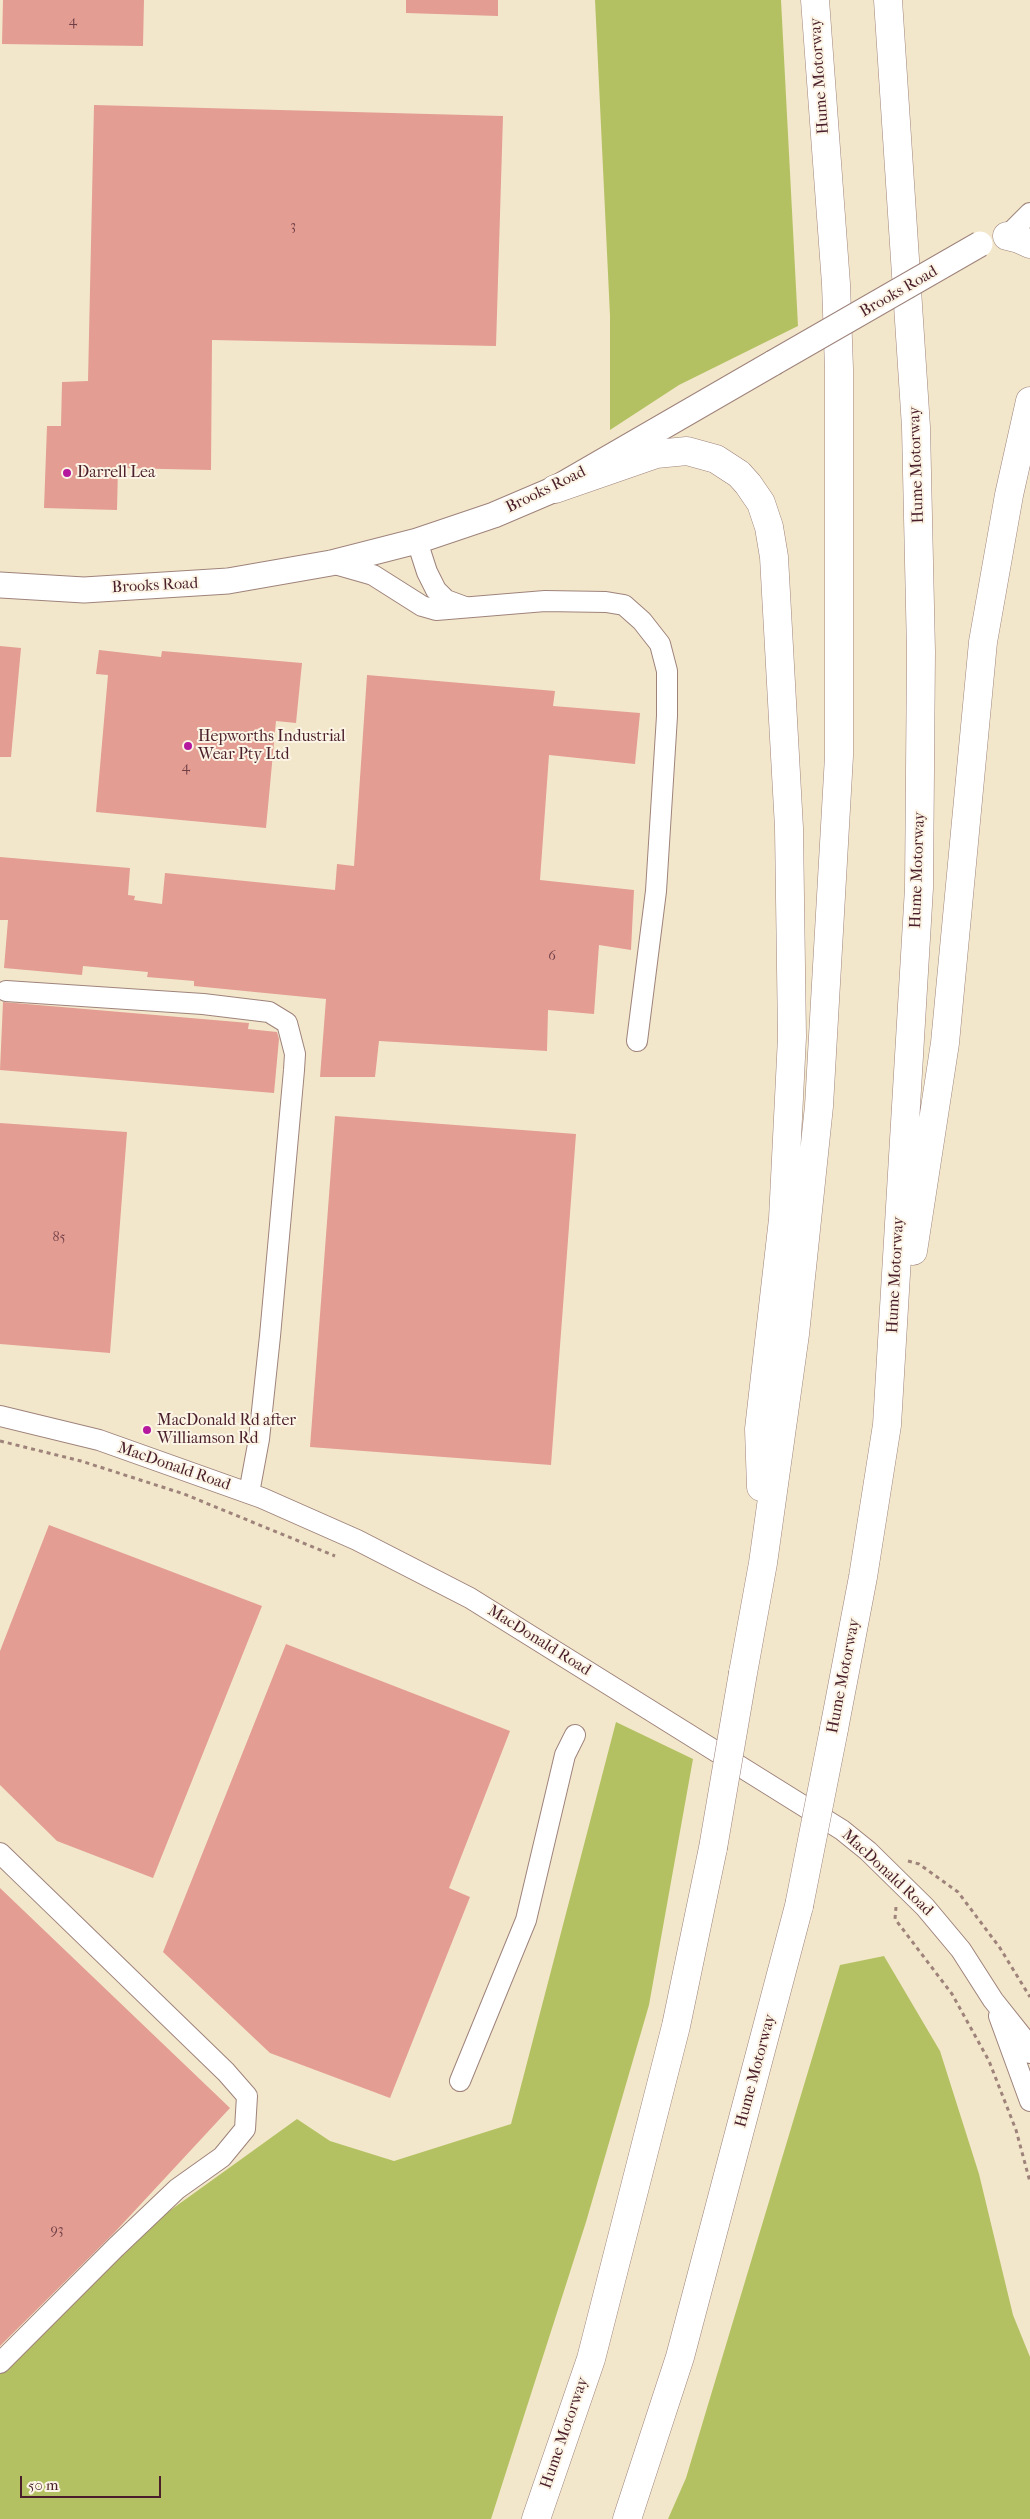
<!DOCTYPE html>
<html>
<head>
<meta charset="utf-8">
<style>
	body { margin:0 }
	#map { position:relative; width:1030px; height:2519px; overflow:hidden; background:#f3e7cb; font-family:"IM FELL French Canon",serif }
	canvas { display:block }
	.scale { position:absolute; left:20px; top:2476px; width:141px; height:22px; box-sizing:border-box; border:2px solid #4a1f2b; border-top:0; padding-left:6px; font-size:15px; line-height:18px; white-space:nowrap; color:#4a1f2b; -webkit-text-stroke:4px #fcf5e5; paint-order:stroke }
</style>
</head>
<body>
<div id="map">
<canvas width="1030" height="2519"></canvas>
<div class="scale">50 m</div>
</div>
<script>
const g = document.querySelector('canvas').getContext('2d');
g.lineJoin = 'round';
function fillPath(path, color) { g.fillStyle = color; g.fill(path, 'evenodd'); }
const shape = rows => new Path2D(rows.map(r => 'M' + r).join(''));
function trace(path, color, width, dash) { g.strokeStyle = color; g.lineWidth = width; g.lineCap = dash ? 'butt' : 'round'; g.setLineDash(dash || []); g.stroke(path); }
function label(font, color, halo, rows, align = 'center') {
  g.font = font + ' "IM FELL French Canon",serif'; g.lineWidth = 4; g.setLineDash([]); g.textBaseline = 'middle'; g.strokeStyle = halo; g.fillStyle = color; for (const [text, x, y, turn = 0] of rows) {
    g.save(); g.translate(x, y); g.rotate((+turn || 0) * Math.PI / 180); g.textAlign = isNaN(turn) ? turn : align; if (halo) g.strokeText(text, 0, 0); g.fillText(text, 0, 0); g.restore();
  }
}
const green = shape([
	[595,0,781,0,798,326,679,385,610,430,610,316],
	[616,1722,693,1759,649,2005,586,2222,491,2519,0,2519,0,2370,129,2240,297,2119,330,2141,394,2161,511,2124],
	[884,1956,940,2051,979,2174,1013,2315,1030,2357,1030,2519,668,2519,686,2478,840,1965]
]);
const building = shape([
	[3,0,144,0,143,46,2,44],
	[406,0,498,0,498,16,406,13],
	[94,105,503,116,496,346,212,340,211,470,118,468,117,510,44,508,47,426,61,426,62,382,88,381],
	[0,646,21,648,11,757,0,757],
	[99,650,161,657,162,651,302,663,296,723,276,721,266,828,96,812,108,675,96,674],
	[367,675,555,691,553,706,640,713,635,764,549,755,540,880,634,890,631,950,599,945,594,1014,548,1010,547,1051,379,1041,375,1077,320,1077,326,999,194,986,194,981,147,977,148,972,83,966,82,975,4,968,8,920,0,920,0,857,130,868,128,895,135,896,134,900,162,904,165,873,335,890,337,864,354,866],
	[3,1002,249,1023,248,1029,277,1032,279,1039,274,1093,0,1070],
	[335,1116,576,1134,551,1465,310,1447],
	[0,1123,127,1132,110,1353,0,1344],
	[49,1525,262,1606,153,1878,57,1841,0,1785,0,1651],
	[286,1644,510,1731,449,1888,470,1897,390,2098,270,2053,163,1952],
	[0,1888,230,2108,114,2233,0,2346]
]);
const path = shape([
	[0,1441,81,1461,184,1494,335,1556],
	[908,1861,919,1864,958,1892,1000,1948,1030,1997],
	[896,1907,895,1919,952,1994,989,2061,1016,2130,1030,2182]
]);
const minor = shape([
	[1007,236,1030,213],
	[417,541,427,572,436,590,446,600,465,607],
	[331,563,373,575,422,606,436,610,545,601,606,602,624,605,642,621,660,644,667,671,667,716,656,891,637,1041],
	[6,991,203,1004,269,1012,287,1023,295,1054,294,1070,270,1336,259,1439,249,1493],
	[0,1416,99,1440,262,1498,357,1540,470,1598,842,1830,868,1851,925,1907,961,1950,993,2000,1024,2039,1030,2053],
	[0,1853,226,2072,247,2096,245,2129,222,2157,177,2189,115,2248,0,2363],
	[999,2016,1030,2101],
	[460,2081,526,1920,565,1755,575,1735]
]);
const major = shape([
	[0,585,84,590,228,581,331,563,417,541,494,515,555,489,773,363]
]);
const highway = shape([
	[1007,236,1019,239,1030,244],
	[555,489,656,454,687,451,716,459,739,474,748,484,761,503,769,527,774,557,789,828,792,1037,783,1219,759,1429,761,1487],
	[913,1251,945,1043,983,642,1009,495,1030,401],
	[743,1673,763,1563,795,1334,819,1106,839,756,839,369,836,284,815,0],
	[834,1729,863,1577,887,1425,919,888,921,652,916,427,888,0],
	[536,2519,591,2359,676,2026,713,1848],
	[627,2519,680,2357,799,1906]
]);
const majorBridge = shape([
	[773,363,980,244]
]);
const highwayBridge = shape([
	[713,1848,743,1673],
	[799,1906,834,1729]
]);
const markers = [
	[67,473,5,"#b5179e"],
	[188,746,5,"#b5179e"],
	[147,1430,5,"#b5179e"]
];
const numberNames = [
	["4",73,22],
	["3",293,227],
	["4",186,768],
	["6",552,957],
	["85",59,1238],
	["93",57,2231]
];
const streetNames = [
	["Hume Motorway",820,76,-94],
	["Brooks Road",899,292,-30],
	["Hume Motorway",917,465,-92],
	["Brooks Road",546,490,-26],
	["Brooks Road",155,586,-3],
	["Hume Motorway",918,870,-88],
	["Hume Motorway",896,1275,-87],
	["MacDonald Road",174,1467,19],
	["MacDonald Road",539,1641,32],
	["Hume Motorway",844,1676,-79],
	["MacDonald Road",887,1873,43],
	["Hume Motorway",756,2071,-75],
	["Hume Motorway",565,2433,-71]
];
const poiNames = [
	["Darrell Lea",77,473],
	["Hepworths Industrial",198,737],
	["Wear Pty Ltd",198,755],
	["MacDonald Rd after",157,1421],
	["Williamson Rd",157,1439]
];
fillPath(green, '#b4c163');
fillPath(building, '#e39d93');
trace(minor, '#9e837b', 22);
trace(major, '#9e837b', 27);
trace(highway, '#9e837b', 29);
trace(path, '#9e837b', 3, [4, 4]);
trace(minor, '#fff', 20);
trace(major, '#fff', 25);
trace(highway, '#fff', 28);
trace(majorBridge, '#9e837b', 27, []);
trace(highwayBridge, '#9e837b', 29, []);
trace(majorBridge, '#fff', 25);
trace(highwayBridge, '#fff', 28);
for (const [x, y, r, color] of markers) { const dot = new Path2D(); dot.arc(x, y, r, 0, 2 * Math.PI); g.fillStyle = color; g.fill(dot); trace(dot, '#fcf5e5', 2); }
label('14px', '#703e45', null, numberNames);
label('16px', '#4a1f2b', '#fcf5e5', streetNames);
label('16px', '#4a1f2b', '#fcf5e5', poiNames, 'left');
</script>
</body>
</html>
